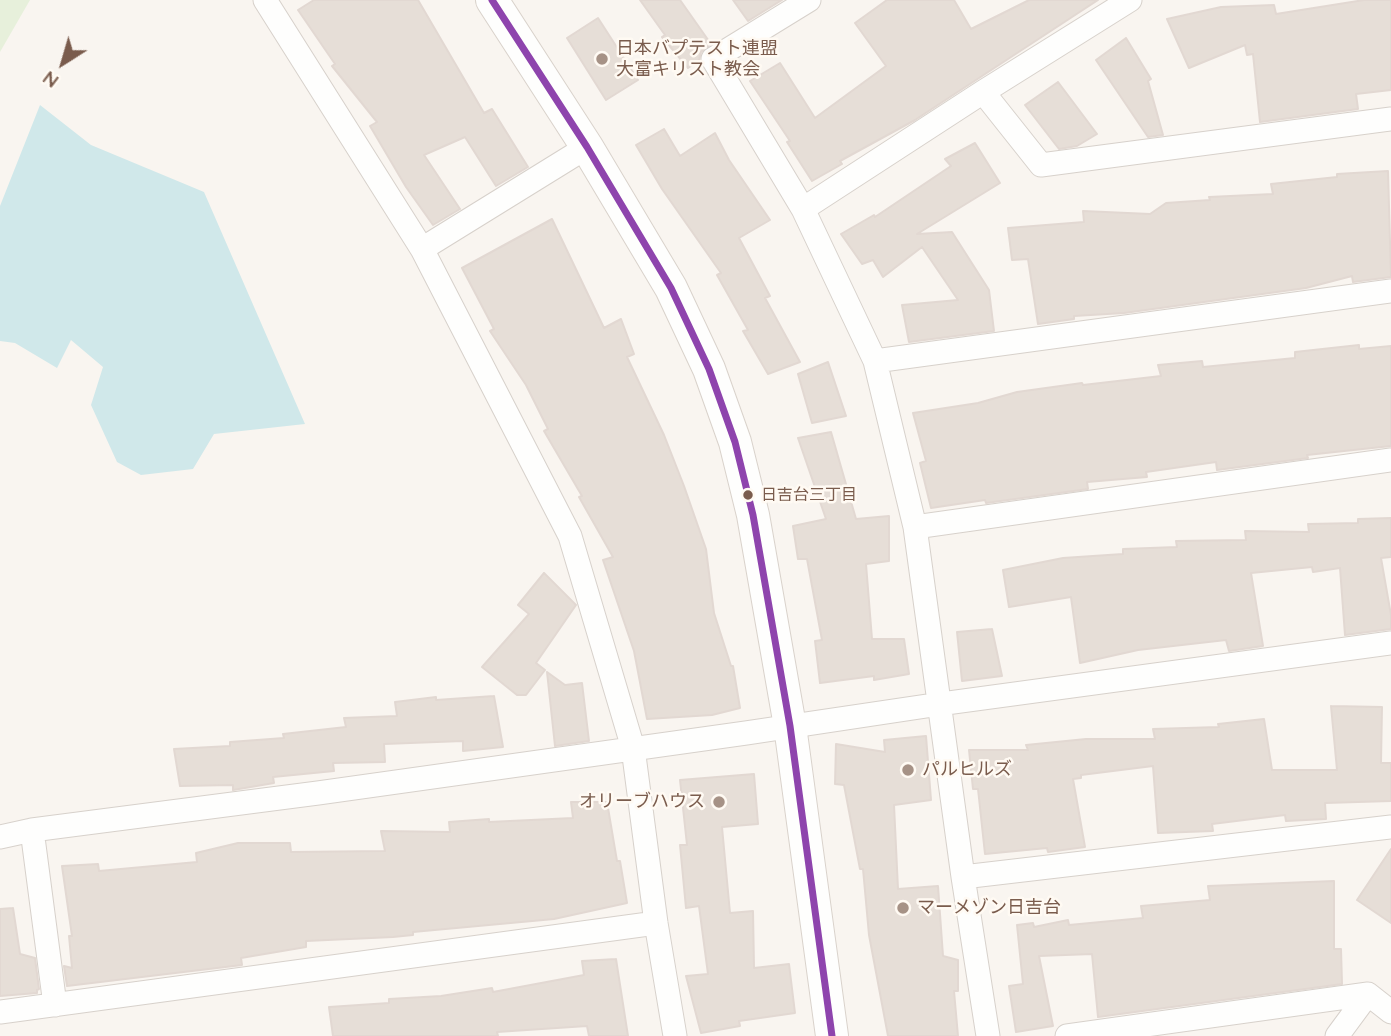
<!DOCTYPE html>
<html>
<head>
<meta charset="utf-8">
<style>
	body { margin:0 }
	#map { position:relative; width:1391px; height:1036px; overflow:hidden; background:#f9f5f0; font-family:Quicksand,sans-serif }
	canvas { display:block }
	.north { position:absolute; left:28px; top:28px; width:70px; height:70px; -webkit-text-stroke:5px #fffaf3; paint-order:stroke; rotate:217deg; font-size:19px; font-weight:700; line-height:28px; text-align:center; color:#7a5c4d }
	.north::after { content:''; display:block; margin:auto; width:24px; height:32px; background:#7a5c4d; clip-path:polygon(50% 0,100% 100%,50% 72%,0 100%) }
</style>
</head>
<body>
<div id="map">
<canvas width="1391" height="1036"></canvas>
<div class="north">N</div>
</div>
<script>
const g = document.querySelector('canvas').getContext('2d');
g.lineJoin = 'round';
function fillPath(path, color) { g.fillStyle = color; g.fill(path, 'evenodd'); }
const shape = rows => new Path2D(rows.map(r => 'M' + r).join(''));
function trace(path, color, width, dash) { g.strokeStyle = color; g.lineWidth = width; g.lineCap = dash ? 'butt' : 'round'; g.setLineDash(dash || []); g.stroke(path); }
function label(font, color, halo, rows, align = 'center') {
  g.font = font + ' Quicksand,"Noto Sans JP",sans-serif'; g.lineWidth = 5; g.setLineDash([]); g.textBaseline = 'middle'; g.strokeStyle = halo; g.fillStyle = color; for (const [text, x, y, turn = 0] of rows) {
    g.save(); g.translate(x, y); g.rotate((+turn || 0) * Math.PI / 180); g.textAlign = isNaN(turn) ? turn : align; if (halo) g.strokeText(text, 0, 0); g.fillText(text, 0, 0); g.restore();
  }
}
const green = shape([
	[0,0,30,0,0,52]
]);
const water = shape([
	[40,105,91,145,204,192,305,424,214,434,193,469,141,475,117,462,91,405,103,367,71,340,57,368,15,343,0,341,0,206]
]);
const building = shape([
	[314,0,418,0,484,113,492,109,528,167,496,186,465,137,424,155,460,209,433,225,406,187,370,126,377,122,332,66,335,64,298,10,314,0],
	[640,0,680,0,711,44,701,52,699,60,688,68,662,37,665,35,640,0],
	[733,0,782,0,748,21,733,0],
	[887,0,954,0,971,29,1029,0,1098,0,915,120,840,161,842,164,812,181,787,142,790,141,750,81,780,63,815,118,886,66,855,23,887,0],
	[1364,0,1391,0,1391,90,1356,94,1358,109,1260,122,1253,54,1247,55,1245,45,1189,68,1167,19,1221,7,1274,5,1276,14,1364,0],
	[598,18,638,80,606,100,567,38,598,18],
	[1126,38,1151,79,1148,81,1163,135,1148,137,1096,60,1126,38],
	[1058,82,1097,134,1077,146,1059,149,1025,105,1058,82],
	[664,129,680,156,715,133,729,160,770,220,739,238,770,296,765,298,800,362,768,374,743,331,748,330,717,275,721,273,662,189,636,145,664,129],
	[975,143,1000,183,917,234,952,232,989,290,994,331,909,342,902,305,958,300,922,247,883,277,873,260,862,264,841,234,874,215,875,217,951,166,945,159,975,143],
	[1388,171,1391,277,1353,282,1352,276,1306,288,1124,313,1074,316,1074,319,1038,324,1028,259,1012,260,1008,228,1084,222,1083,211,1150,214,1166,203,1210,200,1209,197,1273,194,1271,184,1337,177,1337,174,1388,171],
	[552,219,604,328,621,319,634,354,627,357,664,435,684,486,706,549,714,613,731,666,733,666,740,708,712,715,647,719,634,651,603,560,613,557,579,497,582,496,544,431,548,429,526,385,490,331,494,329,462,268,552,219],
	[1359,345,1359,349,1391,346,1391,446,1307,455,1308,458,1217,470,1216,462,1146,472,1147,477,1087,482,1088,489,986,503,985,500,931,508,920,463,926,461,913,413,978,403,1017,392,1082,383,1083,385,1161,376,1158,365,1202,361,1203,367,1295,358,1295,352,1359,345],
	[828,362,846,416,812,423,798,374,828,362],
	[831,432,856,519,889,516,889,561,866,564,872,639,904,639,909,674,874,680,874,676,820,683,815,641,822,640,807,559,798,559,793,526,826,519,798,438,831,432],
	[1391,518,1391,557,1381,558,1391,615,1391,629,1345,635,1340,568,1313,572,1312,567,1251,573,1263,646,1229,651,1226,640,1138,650,1080,663,1071,597,1009,607,1003,570,1063,558,1123,554,1123,549,1177,547,1176,541,1246,540,1245,531,1309,532,1308,524,1358,523,1358,519,1391,518],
	[544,573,576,605,536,663,545,670,526,695,517,695,482,667,529,614,518,605,544,573],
	[992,629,1002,676,962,681,957,632,992,629],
	[547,672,565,685,582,683,589,741,555,746,547,672],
	[494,696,503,747,463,751,463,741,384,744,385,762,333,763,334,771,273,777,274,783,233,790,233,785,180,786,174,749,230,746,230,742,284,738,283,734,346,727,344,718,397,716,395,702,436,697,436,700,494,696],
	[1331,706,1382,707,1381,763,1391,763,1391,801,1325,803,1326,819,1286,821,1285,815,1212,824,1213,831,1158,833,1153,766,1081,775,1081,778,1073,779,1085,847,1048,852,1047,848,985,854,978,789,973,789,969,750,1028,750,1026,745,1086,739,1155,739,1153,729,1219,727,1218,724,1264,719,1272,770,1337,770,1331,706],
	[926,736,931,800,894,805,898,889,938,886,943,956,958,960,958,991,954,991,958,1036,888,1036,869,935,863,869,860,869,844,785,835,784,836,744,885,752,884,740,926,736],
	[754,774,758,824,722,827,730,913,753,911,754,968,789,964,795,1013,739,1021,740,1026,701,1033,686,976,708,974,699,906,686,908,680,845,687,845,680,780,754,774],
	[571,802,607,802,617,861,620,861,627,903,554,919,413,932,413,935,393,937,306,941,306,947,241,958,242,965,67,986,64,966,72,968,69,936,72,936,62,866,98,864,99,871,197,862,196,853,238,843,290,843,291,852,385,851,381,831,450,832,449,822,489,819,489,822,573,818,571,802],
	[1391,849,1391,923,1357,900,1391,849],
	[1334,881,1334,949,1341,949,1342,984,1098,1017,1092,954,1039,956,1053,1026,1016,1032,1009,986,1023,984,1017,925,1033,923,1034,927,1068,920,1069,925,1143,918,1141,906,1210,900,1208,886,1334,881],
	[13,908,20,954,35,958,39,989,37,990,37,993,0,996,0,909,13,908],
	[616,959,628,1036,589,1036,587,1026,497,1032,498,1036,333,1036,329,1007,389,1003,389,999,441,996,492,988,493,992,584,975,582,961,616,959]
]);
const street = shape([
	[265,0,422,249,570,536,633,748,656,923,675,1036],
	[809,0,713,59,803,209,875,361,915,527,963,877,988,1036],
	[983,92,1041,165,1391,119],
	[803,209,983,92,1130,0],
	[422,249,587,147],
	[875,361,1391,291],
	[915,527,1391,460],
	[32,830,55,1005],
	[0,837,32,830,318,793,746,733,940,704,1391,643],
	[963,877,1391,827],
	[0,1012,656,923],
	[1067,1036,1368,994,1391,1012],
	[1337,1036,1368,994]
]);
const secondary = shape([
	[492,0,587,147,671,288,709,369,735,442,753,515,790,726,832,1036]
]);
const bus1 = shape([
	[492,0,587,147,671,288,709,369,735,442,753,515,790,726,832,1036]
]);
const markers = [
	[602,59,7,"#a69286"],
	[748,495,6,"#7a5c4d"],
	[908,770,7,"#a69286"],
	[719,802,7,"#a69286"],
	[903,908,7,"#a69286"]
];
const busNames = [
	["日吉台三丁目",761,495]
];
const poiNames = [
	["日本バプテスト連盟",616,49],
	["大富キリスト教会",616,70],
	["パルヒルズ",922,770],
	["オリーブハウス",705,802,"right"],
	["マーメゾン日吉台",917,908]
];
fillPath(green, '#e7f0db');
fillPath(water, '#d0e8ea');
fillPath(building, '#e6ded7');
trace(building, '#e2d8d2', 2);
trace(street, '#d7d1cb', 25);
trace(secondary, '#d9d2cb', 34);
trace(street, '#fefefd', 23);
trace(secondary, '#fefefd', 32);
trace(bus1, '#8e44ad', 7);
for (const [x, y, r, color] of markers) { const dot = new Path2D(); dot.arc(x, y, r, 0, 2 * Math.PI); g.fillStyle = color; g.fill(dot); trace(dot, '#fffaf3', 2.5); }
label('16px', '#7a5c4d', '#fffaf3', busNames, 'left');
label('18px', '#7a5c4d', '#fffaf3', poiNames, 'left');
</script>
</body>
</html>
